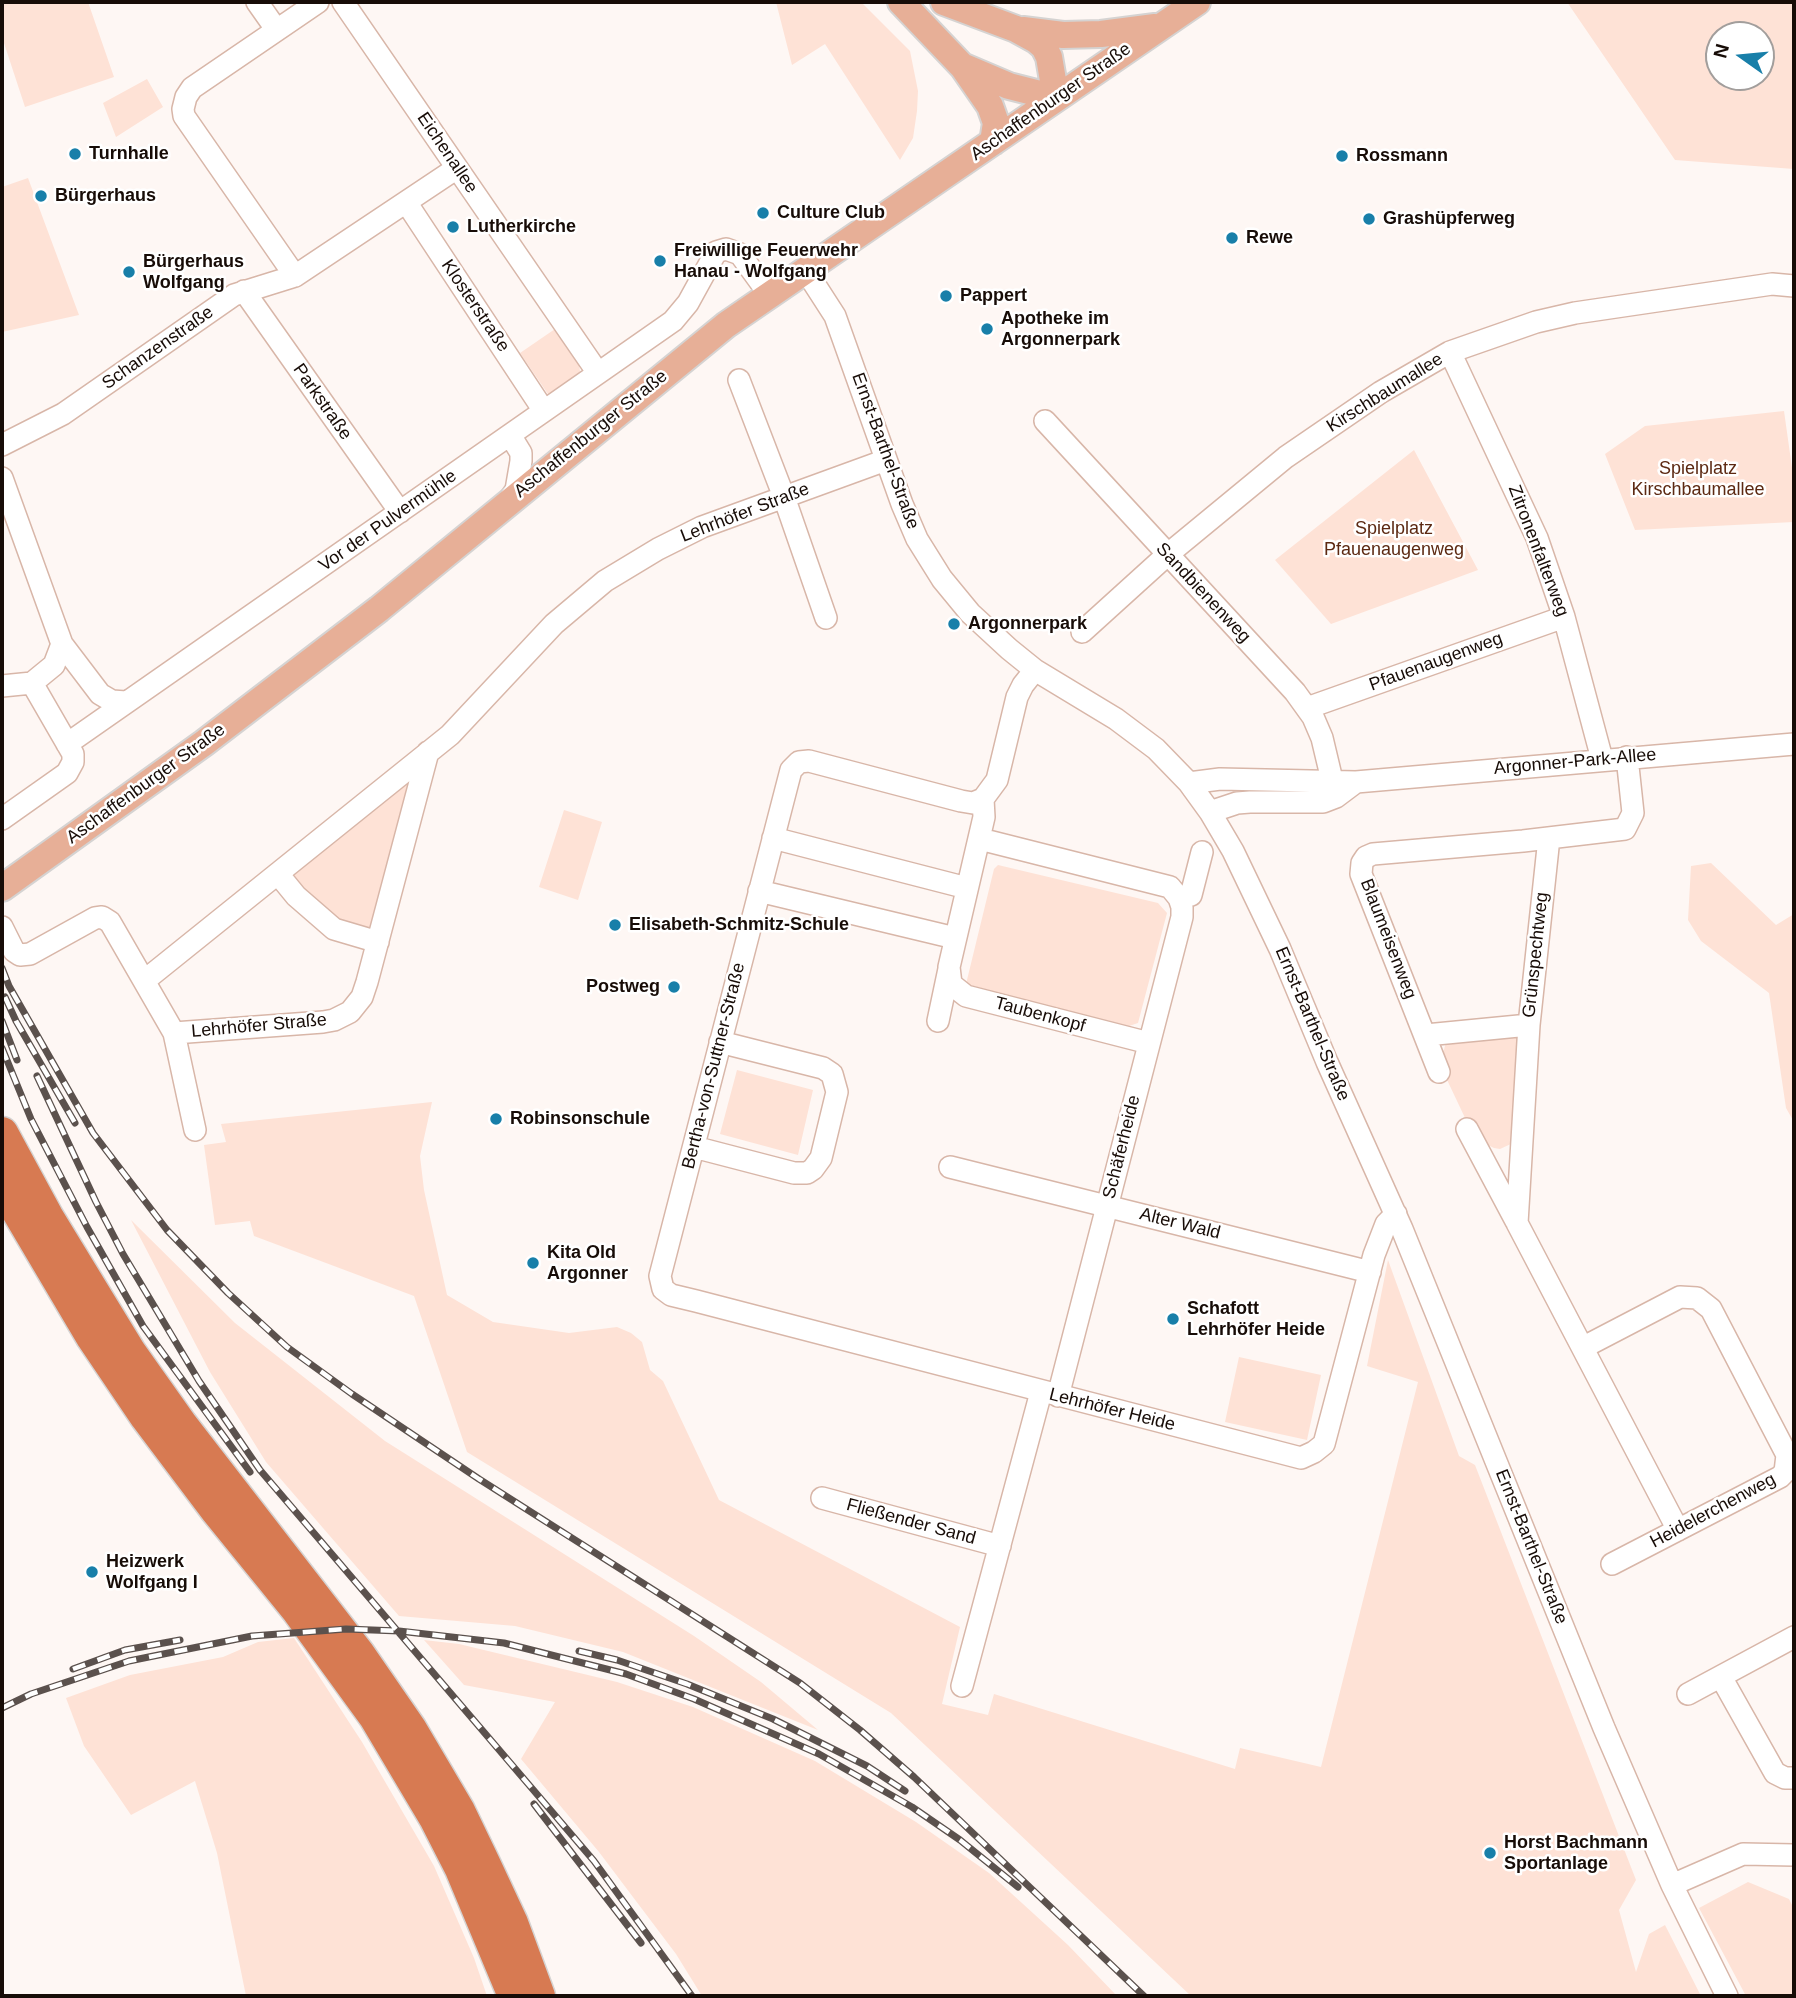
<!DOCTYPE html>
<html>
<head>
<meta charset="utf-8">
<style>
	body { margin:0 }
	#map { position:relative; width:1796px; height:1998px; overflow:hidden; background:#fef7f4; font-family:Helvetica,sans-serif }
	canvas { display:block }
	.frame { position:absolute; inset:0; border:4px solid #170c07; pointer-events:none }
	.north { position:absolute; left:1705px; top:21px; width:70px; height:70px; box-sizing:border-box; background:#fff; border:2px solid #a29e9c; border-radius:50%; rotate:285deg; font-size:19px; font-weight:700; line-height:28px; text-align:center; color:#170c07 }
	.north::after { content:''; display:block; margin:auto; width:24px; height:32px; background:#187fa9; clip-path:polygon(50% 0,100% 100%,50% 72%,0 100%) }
</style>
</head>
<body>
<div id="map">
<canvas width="1796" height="1998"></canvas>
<div class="frame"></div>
<div class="north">N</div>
</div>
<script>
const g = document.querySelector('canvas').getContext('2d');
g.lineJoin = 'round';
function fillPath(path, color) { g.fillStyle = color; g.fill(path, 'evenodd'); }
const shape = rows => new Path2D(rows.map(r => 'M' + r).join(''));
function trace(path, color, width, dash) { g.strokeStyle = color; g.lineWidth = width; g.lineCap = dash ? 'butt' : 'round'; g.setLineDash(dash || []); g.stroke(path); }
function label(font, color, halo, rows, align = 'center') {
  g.font = font + ' Helvetica,sans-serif'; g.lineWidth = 5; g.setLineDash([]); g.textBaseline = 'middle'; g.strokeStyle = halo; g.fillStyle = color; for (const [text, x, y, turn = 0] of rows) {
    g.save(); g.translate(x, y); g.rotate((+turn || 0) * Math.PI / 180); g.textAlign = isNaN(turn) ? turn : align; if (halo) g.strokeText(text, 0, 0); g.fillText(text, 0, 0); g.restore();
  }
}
const green = shape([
	[2,2,88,2,114,77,25,107,2,37],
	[776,2,861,2,910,51,918,91,917,111,913,138,900,160,825,44,792,65],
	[1567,2,1794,2,1794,169,1675,160],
	[1719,35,1761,35,1761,77,1719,77],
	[147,79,163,107,116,137,103,103],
	[28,178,79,315,2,332,2,187],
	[555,329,579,364,580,371,579,377,550,397,520,353],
	[1784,411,1794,482,1794,522,1635,530,1605,454,1645,426],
	[1414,450,1478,570,1331,624,1275,560],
	[410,781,375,922,370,930,344,925,294,887,292,873],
	[564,810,602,822,578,900,539,887],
	[1711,863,1776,925,1794,914,1794,1122,1786,1108,1769,993,1701,941,1688,920,1691,866],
	[998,865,1158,903,1167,913,1138,1023,1126,1027,966,984,994,869],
	[1517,1035,1521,1041,1513,1143,1500,1149,1494,1148,1475,1139,1440,1065,1446,1042],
	[737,1070,813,1090,798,1155,720,1134],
	[432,1102,420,1156,424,1190,447,1295,493,1322,569,1333,617,1327,631,1333,642,1342,650,1370,663,1381,719,1500,960,1627,942,1704,988,1715,994,1694,1235,1769,1240,1748,1321,1767,1418,1382,1367,1366,1388,1260,1459,1456,1475,1465,1636,1880,1619,1910,1636,1972,1649,1934,1665,1925,1701,1996,1191,1996,891,1713,467,1452,414,1296,254,1236,250,1221,215,1225,204,1145,226,1142,221,1124],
	[131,1220,235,1323,385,1441,694,1636,761,1682,818,1730,623,1652,515,1626,399,1616,266,1462,210,1372],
	[1239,1357,1321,1375,1307,1440,1225,1422],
	[294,1638,362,1742,434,1866,474,1958,487,1996,246,1996,217,1853,195,1781,131,1815,84,1746,66,1698,130,1675,223,1657,258,1642],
	[424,1640,459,1644,617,1682,693,1707,815,1761,916,1822,989,1873,1068,1945,1117,1996,702,1996,676,1954,599,1852,521,1759,555,1702,464,1685],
	[1748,1882,1789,1899,1794,1909,1794,1996,1746,1996,1699,1908]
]);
const minor = shape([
	[257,2,276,29],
	[343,2,598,373],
	[406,202,544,411],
	[806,271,835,316,902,504,917,539,942,579,970,613,1009,649,1035,670,1116,719,1156,749,1189,783,1210,812,1233,851,1280,949,1327,1062,1402,1229,1604,1728,1672,1885,1727,1996],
	[295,276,184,116,183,109,186,97,192,88,318,2],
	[244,291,400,512],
	[1450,352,1537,538,1564,617,1602,759],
	[739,380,784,497,826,618],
	[1045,421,1295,692,1313,717,1322,738,1332,780],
	[2,445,63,414,234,295,295,276,457,168],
	[2,478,62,644,100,694,112,701,126,702],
	[509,500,516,490,521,461,521,453,510,435],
	[1082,632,1167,555,1286,457,1381,392,1450,352,1536,322,1575,313,1772,284,1794,286],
	[1035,670,1023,685,1017,697,997,780,983,799,973,803,961,801,809,761,799,762,791,770,660,1276,663,1289,671,1295,696,1301,1301,1458,1314,1452,1324,1444,1374,1255,1386,1224,1396,1214],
	[2,686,32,683,54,665,62,644],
	[1307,708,1564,617],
	[67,744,673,321,688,303,716,252,726,249,740,254,769,294],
	[1189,783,1220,779,1356,782,1794,744],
	[983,799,984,817,949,967,951,984,966,996,1149,1043],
	[1210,812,1237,803,1250,802,1323,802,1336,797,1356,782],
	[2,819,67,773,73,762,73,754,32,683],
	[773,838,967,888],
	[1549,838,1529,1025,1517,1223,1678,1530],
	[980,839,1170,887,1179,898,1182,907,1182,917,1058,1396],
	[278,874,296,896,334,929,378,942],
	[759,891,955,938],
	[1179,898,1191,895,1202,852],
	[2,927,14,951,20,955,30,954,95,918,102,917,110,922,174,1033,195,1130],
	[144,981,450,735,554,624,605,581,658,549,702,527,886,460],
	[938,1021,949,969],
	[174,1033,323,1022,334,1020,350,1012,362,997,367,982,428,752],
	[1426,1035,1529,1025],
	[1439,1072,1361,874,1362,863,1366,857,1373,854,1523,841,1625,829,1633,813,1627,757],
	[1467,1129,1516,1221],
	[694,1147,794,1173,807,1173,813,1169,821,1158,837,1092,832,1074,823,1068,720,1042],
	[950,1167,1370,1272],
	[1584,1347,1680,1297,1697,1298,1711,1309,1787,1455,1785,1472,1780,1477,1612,1564],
	[822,1498,1000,1546],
	[1721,1677,1775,1773,1785,1778,1794,1778],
	[962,1686,1041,1392],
	[1688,1694,1794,1637],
	[1672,1885,1743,1854,1794,1855]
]);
const major = shape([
	[901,2,962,66,1009,86,1056,98],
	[944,2,1016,29,1036,40,1044,47,1049,57,1056,98],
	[1023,30,1063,35,1101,34,1155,27],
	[963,67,990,106,996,123,993,142],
	[2,888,204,743,379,609,726,325,1197,2]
]);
const highway = shape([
	[2,1133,47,1216,130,1352,181,1424,359,1654,410,1728,459,1811,484,1863,512,1923,539,1996],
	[2,1185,92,1337,146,1417,216,1510,298,1611,375,1717,435,1818,461,1869,514,1996]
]);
const rail = shape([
	[2,968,9,986,93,1133,167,1230,228,1293,287,1347,352,1394,479,1479,800,1683,860,1730,914,1777,1144,1996],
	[5,997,16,1021,75,1123],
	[2,1021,17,1060],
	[2,1048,31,1119,87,1227,143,1326,250,1472],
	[37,1076,96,1202,123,1254,199,1381,260,1470,594,1861,692,1996],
	[579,1651,617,1660,687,1684,773,1719,867,1766,905,1791],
	[73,1669,125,1650,180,1640],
	[2,1708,31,1694,129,1661,252,1636,346,1629,399,1631,504,1643,626,1674,694,1699,819,1754,912,1807,960,1840,1018,1887],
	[534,1804,641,1943]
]);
const markers = [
	[75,154,7,"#187fa9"],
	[1342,156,7,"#187fa9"],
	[41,196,7,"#187fa9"],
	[763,213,7,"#187fa9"],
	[1369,219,7,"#187fa9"],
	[453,227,7,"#187fa9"],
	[1232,238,7,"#187fa9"],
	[660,261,7,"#187fa9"],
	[129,272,7,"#187fa9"],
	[946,296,7,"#187fa9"],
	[987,329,7,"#187fa9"],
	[954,624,7,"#187fa9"],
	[615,925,7,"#187fa9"],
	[674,987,7,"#187fa9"],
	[496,1119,7,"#187fa9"],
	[533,1263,7,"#187fa9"],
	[1173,1319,7,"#187fa9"],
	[92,1572,7,"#187fa9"],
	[1490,1853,7,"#187fa9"]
];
const streetNames = [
	["Aschaffenburger Straße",1051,102,-35],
	["Eichenallee",447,153,56],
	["Klosterstraße",475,306,56],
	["Schanzenstraße",158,348,-35],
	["Kirschbaumallee",1385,393,-32],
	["Parkstraße",322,402,55],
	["Aschaffenburger Straße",591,434,-39],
	["Ernst-Barthel-Straße",885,451,70],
	["Lehrhöfer Straße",745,513,-21],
	["Vor der Pulvermühle",388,521,-35],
	["Zitronenfalterweg",1538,551,69],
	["Sandbienenweg",1203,593,47],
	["Pfauenaugenweg",1436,662,-20],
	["Argonner-Park-Allee",1575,762,-5],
	["Aschaffenburger Straße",146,784,-36],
	["Blaumeisenweg",1388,939,69],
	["Grünspechtweg",1536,955,-84],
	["Taubenkopf",1040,1015,15],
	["Ernst-Barthel-Straße",1312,1024,67],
	["Lehrhöfer Straße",259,1026,-5],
	["Bertha-von-Suttner-Straße",714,1066,-76],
	["Schäferheide",1122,1147,-76],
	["Alter Wald",1180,1224,14],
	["Lehrhöfer Heide",1112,1410,14],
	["Heidelerchenweg",1713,1511,-28],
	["Fließender Sand",911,1522,15],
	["Ernst-Barthel-Straße",1531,1547,68]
];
const poiNames = [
	["Turnhalle",89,154],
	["Rossmann",1356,156],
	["Bürgerhaus",55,196],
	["Culture Club",777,213],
	["Grashüpferweg",1383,219],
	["Lutherkirche",467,227],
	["Rewe",1246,238],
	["Freiwillige Feuerwehr",674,251],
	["Hanau - Wolfgang",674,272],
	["Bürgerhaus",143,262],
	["Wolfgang",143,283],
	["Pappert",960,296],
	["Apotheke im",1001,319],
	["Argonnerpark",1001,340],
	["Argonnerpark",968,624],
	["Elisabeth-Schmitz-Schule",629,925],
	["Postweg",660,987,"right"],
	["Robinsonschule",510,1119],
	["Kita Old",547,1253],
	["Argonner",547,1274],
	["Schafott",1187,1309],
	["Lehrhöfer Heide",1187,1330],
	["Heizwerk",106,1562],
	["Wolfgang I",106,1583],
	["Horst Bachmann",1504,1843],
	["Sportanlage",1504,1864]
];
const parkNames = [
	["Spielplatz",1698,469],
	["Kirschbaumallee",1698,490],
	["Spielplatz",1394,529],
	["Pfauenaugenweg",1394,550]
];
fillPath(green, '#fee2d6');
trace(minor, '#d8b6a8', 24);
trace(major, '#d5d3d2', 30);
trace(highway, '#d5d3d2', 35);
trace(minor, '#fff', 21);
trace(major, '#e7af97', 26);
trace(highway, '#d77a52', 32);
trace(rail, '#5b514d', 7);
trace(rail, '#fff', 4.5, [13]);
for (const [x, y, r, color] of markers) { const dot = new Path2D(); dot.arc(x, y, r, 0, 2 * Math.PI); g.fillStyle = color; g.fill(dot); trace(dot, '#fff', 2.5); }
label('18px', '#170c07', '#fff', streetNames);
label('bold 18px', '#170c07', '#fff', poiNames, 'left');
label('18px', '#5c2912', '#fff', parkNames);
</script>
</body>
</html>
